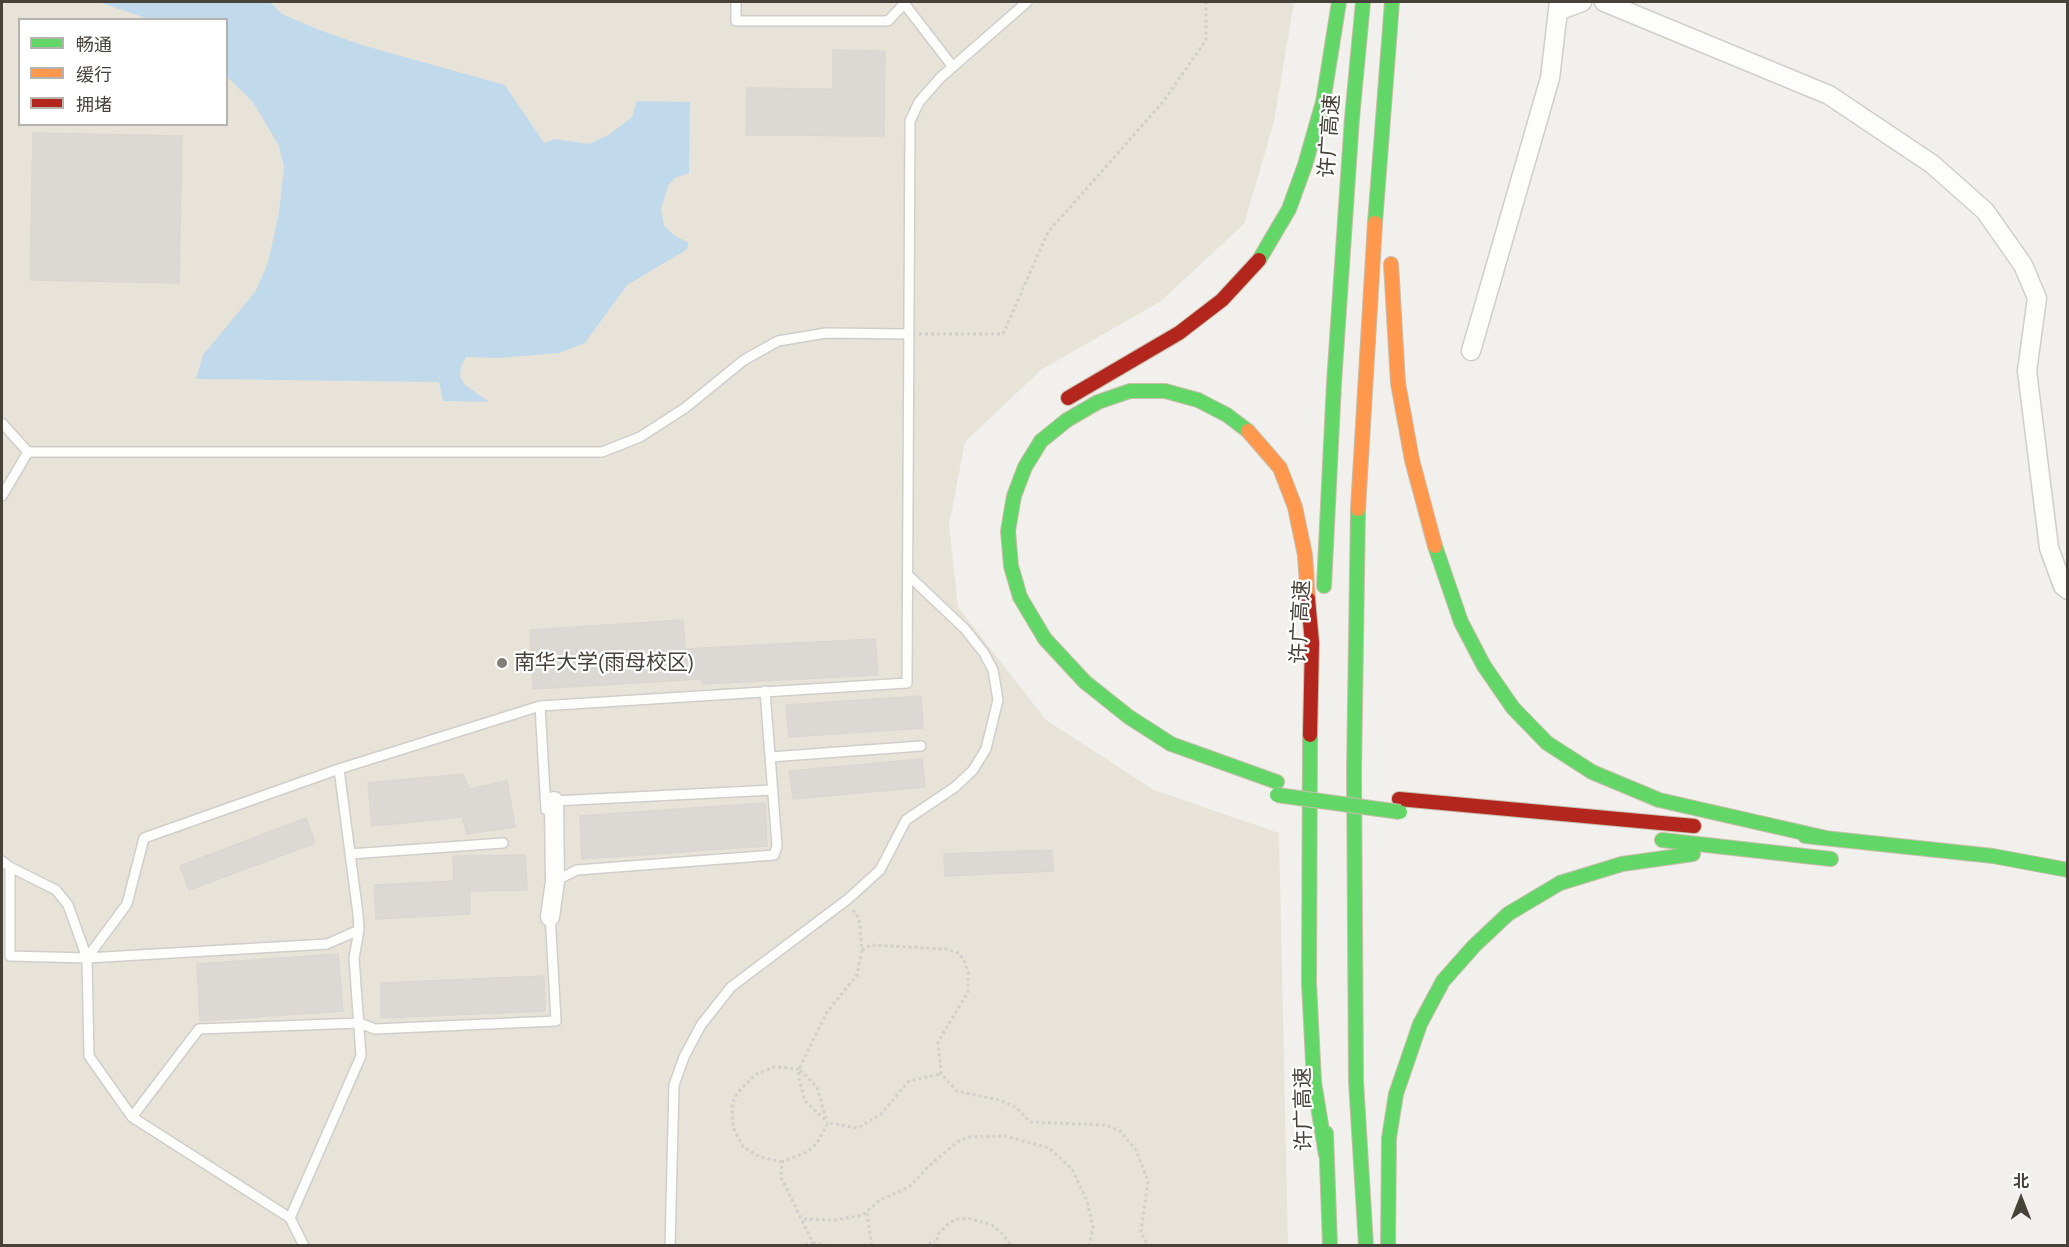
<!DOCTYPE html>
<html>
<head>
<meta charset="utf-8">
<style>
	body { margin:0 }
	#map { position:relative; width:2069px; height:1247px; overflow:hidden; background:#f2f0ec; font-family:"PT Sans","Noto Sans SC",sans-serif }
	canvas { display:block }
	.frame { position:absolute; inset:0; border:3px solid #474239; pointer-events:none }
	.legend { position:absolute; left:18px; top:18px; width:210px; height:108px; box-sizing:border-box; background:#fff; border:2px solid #b5b3b0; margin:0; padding:8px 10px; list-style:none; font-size:18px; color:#474239 }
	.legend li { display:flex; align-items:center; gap:12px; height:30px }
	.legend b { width:30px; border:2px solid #b5b3b0 }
	.north { position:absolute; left:1991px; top:1169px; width:60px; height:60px; -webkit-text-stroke:4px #fff; paint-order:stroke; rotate:0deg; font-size:16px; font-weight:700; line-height:24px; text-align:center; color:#474239 }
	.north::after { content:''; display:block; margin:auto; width:21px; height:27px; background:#474239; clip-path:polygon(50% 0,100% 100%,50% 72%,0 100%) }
</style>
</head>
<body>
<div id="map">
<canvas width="2069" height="1247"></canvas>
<div class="frame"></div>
<ul class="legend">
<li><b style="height:8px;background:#63d668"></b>畅通</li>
<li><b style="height:8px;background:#ff974d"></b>缓行</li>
<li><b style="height:8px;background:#b3261e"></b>拥堵</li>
</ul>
<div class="north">北</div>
</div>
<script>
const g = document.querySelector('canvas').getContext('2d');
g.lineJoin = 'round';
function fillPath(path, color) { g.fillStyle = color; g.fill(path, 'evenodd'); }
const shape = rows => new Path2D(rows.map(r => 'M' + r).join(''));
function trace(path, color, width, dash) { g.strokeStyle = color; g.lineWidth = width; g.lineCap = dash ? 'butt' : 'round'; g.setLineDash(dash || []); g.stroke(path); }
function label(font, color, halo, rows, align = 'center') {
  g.font = font + ' "PT Sans","Noto Sans SC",sans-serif'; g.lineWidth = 4.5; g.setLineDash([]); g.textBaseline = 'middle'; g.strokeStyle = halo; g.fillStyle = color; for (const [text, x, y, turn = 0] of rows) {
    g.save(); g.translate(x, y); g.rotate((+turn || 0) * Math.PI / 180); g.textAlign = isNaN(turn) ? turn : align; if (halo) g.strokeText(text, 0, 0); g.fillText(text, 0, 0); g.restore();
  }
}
const education = shape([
	[2,2,1294,2,1274,122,1244,224,1161,301,1041,370,965,442,949,525,958,607,1046,720,1154,790,1279,833,1288,1245,2,1246],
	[20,20,226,20,226,124,20,124]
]);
const water = shape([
	[98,2,270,2,282,14,322,31,365,46,505,85,544,143,555,139,589,144,610,134,632,117,637,101,690,102,689,173,675,178,668,186,661,209,664,226,675,236,689,243,686,250,627,285,585,343,559,353,497,358,466,357,461,366,460,377,465,385,489,402,443,401,439,382,196,379,203,355,255,292,268,263,279,213,284,167,279,146,253,102,227,77,226,20,149,19]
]);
const building = shape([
	[833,50,885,51,884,136,746,135,747,88,833,89,833,50],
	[33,133,182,136,179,283,30,280,33,133],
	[683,620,685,649,875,639,878,675,702,684,701,679,533,689,530,630,683,620],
	[921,696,923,728,789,737,786,705,921,696],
	[922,759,925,787,793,799,789,771,922,759],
	[463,774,469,789,507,781,515,827,467,834,462,817,372,826,368,783,463,774],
	[765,803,767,846,582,859,580,816,765,803],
	[306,818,315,843,189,890,180,866,306,818],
	[1052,850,1053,871,945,876,944,854,1052,850],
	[525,855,527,890,470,891,470,914,376,919,374,885,454,881,453,856,525,855],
	[338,954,343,1011,200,1021,197,964,338,954],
	[544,976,545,1011,381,1018,381,983,544,976]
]);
const path = shape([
	[919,334,1003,334,1048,232,1163,102,1206,40,1206,2],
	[853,910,859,918,862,950,871,945,945,949,959,953,964,960,968,972,968,992,938,1042,941,1074,957,1091,999,1100,1016,1107,1030,1122,1106,1125,1120,1131,1136,1150,1148,1181,1141,1232,1148,1246],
	[826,1119,817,1087,799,1069,827,1012,857,975,862,950],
	[782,1162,760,1157,743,1147,733,1127,732,1104,738,1092,756,1074,774,1067,799,1069,799,1079,805,1101,828,1123],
	[867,1213,872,1246],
	[804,1219,835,1220,863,1215,880,1200,909,1187,930,1165,957,1142,970,1137,1005,1136,1049,1148,1072,1169,1087,1201,1093,1227,1089,1246],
	[813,1243,834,1246],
	[793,1246,813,1243,781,1177,782,1162,807,1152,817,1143,828,1123,858,1128,881,1114,909,1081,941,1074],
	[923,1246,935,1241],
	[935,1246,939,1233,949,1223,958,1219,967,1218,992,1225,1002,1233,1011,1246]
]);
const lane = shape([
	[736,2,736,21,888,21,903,5],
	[903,2,953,67],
	[2,423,28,452,2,496],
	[28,452,602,452,640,437,685,408,744,360,778,341,826,333,908,334],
	[540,706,546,810],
	[770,757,921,746],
	[554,801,773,790],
	[350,854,503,843],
	[2,861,10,867,10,956,87,958,327,944,359,930],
	[10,867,56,890,68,905,87,958],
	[555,881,577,870,774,855,777,846,765,691],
	[132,1117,199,1029,359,1023,375,1029,556,1021,550,913],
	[290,1218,361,1056,354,958,359,930,358,914,339,769],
	[304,1246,290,1218,132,1117,89,1056,87,958,127,904,144,838,339,769,540,706,907,683,910,121,919,102,940,78,1027,2],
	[670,1246,674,1085,684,1057,701,1025,731,987,848,899,880,870,906,820,955,787,973,770,986,749,998,700,993,670,984,653,965,629,908,575]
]);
const street = shape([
	[1604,2,1829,95,1932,164,1985,211,2023,265,2037,298,2027,371,2049,548,2063,586,2068,590],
	[1558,11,1582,2],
	[1471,351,1550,78,1559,2],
	[550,917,555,881,554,801]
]);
const fast = shape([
	[1375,223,1392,2],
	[1259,260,1289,209,1305,165,1323,102,1339,2],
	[1248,431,1227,415,1198,400,1165,391,1130,391,1098,402,1067,420,1041,441,1025,467,1014,496,1008,531,1011,566,1020,597,1045,639,1085,682,1129,717,1171,744,1277,782],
	[1358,509,1354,771,1356,1081,1366,1246],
	[1435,546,1461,622,1484,666,1513,708,1547,743,1592,772,1659,800,1826,838],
	[1324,586,1334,383,1352,118,1363,2],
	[1310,735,1309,983,1314,1082,1326,1155],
	[1805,836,1993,856,2068,870],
	[1662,840,1831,859],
	[1326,1133,1330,1246],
	[1388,1246,1389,1138,1396,1094,1420,1024,1443,981,1474,946,1508,914,1560,883,1622,864,1693,854]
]);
const slow = shape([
	[1391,264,1398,383,1412,460,1435,546],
	[1248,431,1280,468,1295,507,1305,555,1308,599],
	[1358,509,1375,223]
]);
const jam = shape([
	[1068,398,1179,333,1222,300,1259,260],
	[1308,599,1312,643,1310,735],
	[1399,799,1694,826]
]);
const fastBridge = shape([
	[1277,795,1400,812]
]);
const markers = [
	[502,663,6,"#837f78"]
];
const streetNames = [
	["许广高速",1330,136,-86],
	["许广高速",1301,622,-87],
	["许广高速",1304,1109,-91]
];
const poiNames = [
	["南华大学(雨母校区)",514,663]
];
fillPath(education, '#e8e3d8');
fillPath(water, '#c1daeb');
fillPath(building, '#dcd9d5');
trace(building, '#dad7d2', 1.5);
trace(lane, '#d0ceca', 12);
trace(street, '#d0ceca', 21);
trace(fast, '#c8bdaa', 16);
trace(slow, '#c8bdaa', 16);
trace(jam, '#c8bdaa', 16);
trace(path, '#d2d0cb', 3, [3, 3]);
trace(lane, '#fdfdfc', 9);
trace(street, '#fdfdfc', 18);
trace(fast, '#63d668', 14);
trace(slow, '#ff974d', 14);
trace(jam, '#b3261e', 14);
trace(fastBridge, '#c8bdaa', 16, []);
trace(fastBridge, '#63d668', 14);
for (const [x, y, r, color] of markers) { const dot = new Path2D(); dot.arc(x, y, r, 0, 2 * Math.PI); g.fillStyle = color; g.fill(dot); trace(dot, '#fff', 2); }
label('21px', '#474239', '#fff', streetNames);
label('21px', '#474239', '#fff', poiNames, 'left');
</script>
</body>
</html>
